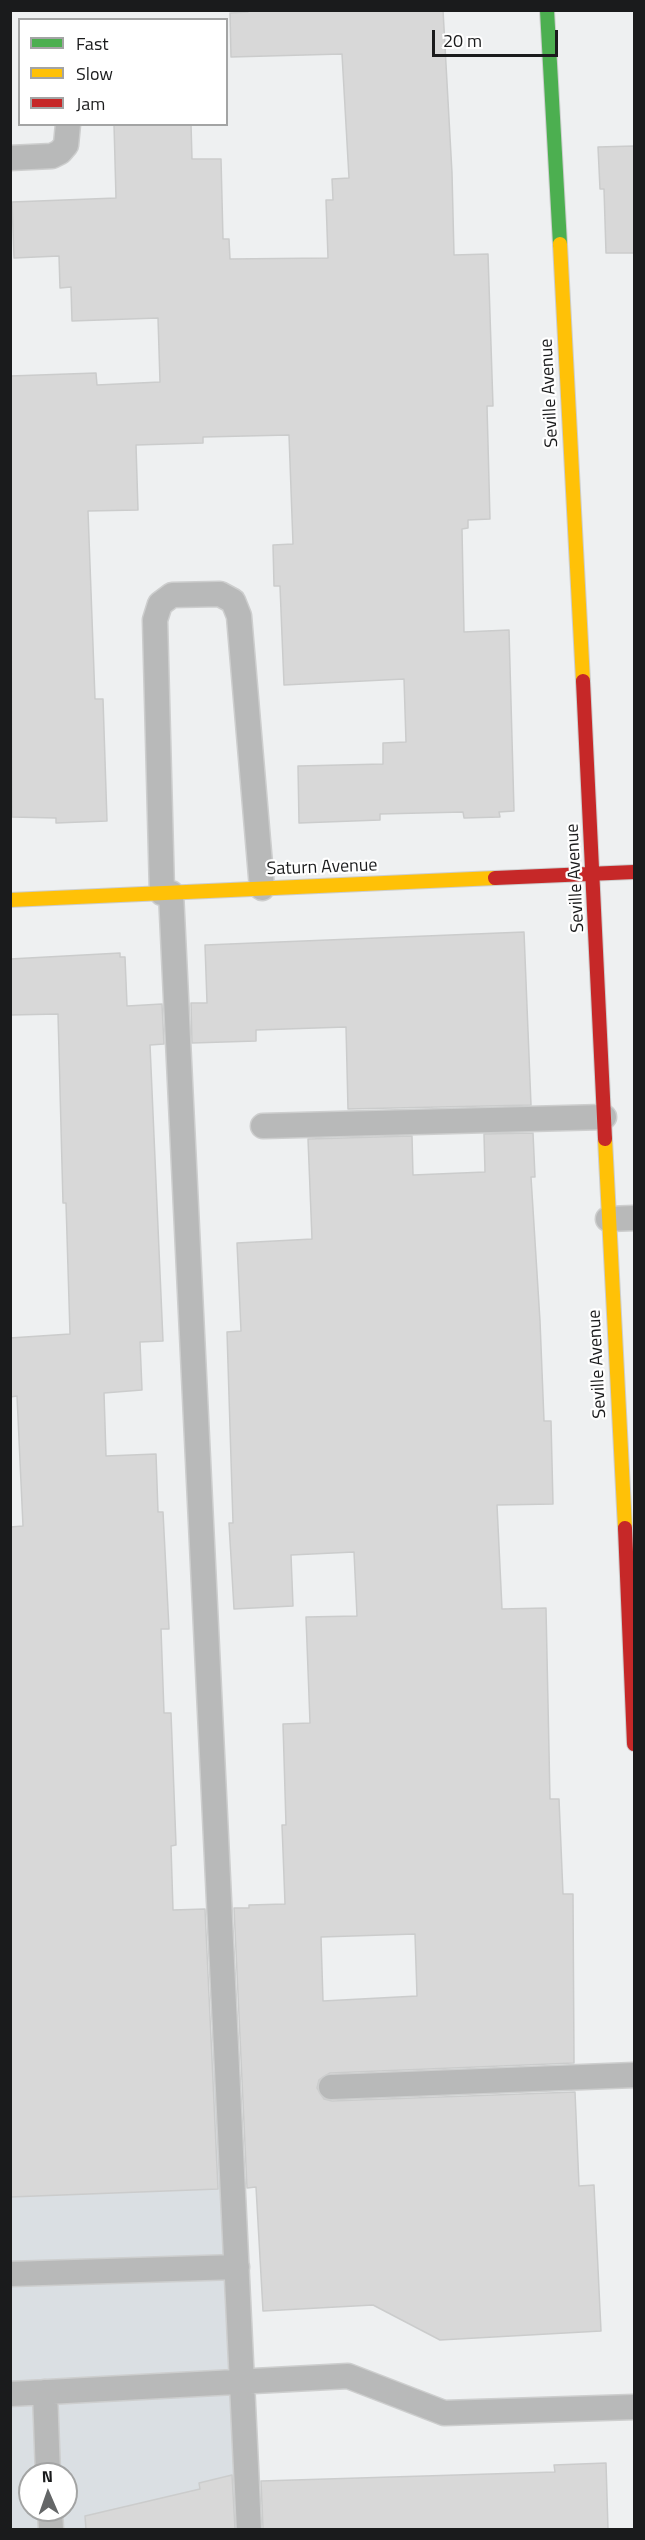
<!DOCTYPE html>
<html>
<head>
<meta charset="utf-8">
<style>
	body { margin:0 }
	#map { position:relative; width:645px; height:2540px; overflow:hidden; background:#eef0f1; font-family:"Titillium Web",sans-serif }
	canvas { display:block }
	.frame { position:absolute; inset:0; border:12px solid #1a1b1c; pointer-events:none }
	.legend { position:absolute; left:18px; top:18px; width:210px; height:108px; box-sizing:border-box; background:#fff; border:2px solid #a3a4a4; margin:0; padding:8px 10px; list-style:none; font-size:18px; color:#1a1b1c }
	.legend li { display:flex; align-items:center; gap:12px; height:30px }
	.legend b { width:30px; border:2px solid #a3a4a4 }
	.north { position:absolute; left:18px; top:2462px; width:60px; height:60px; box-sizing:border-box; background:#fff; border:2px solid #a3a4a4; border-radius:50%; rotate:358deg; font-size:16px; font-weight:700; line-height:24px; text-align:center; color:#1a1b1c }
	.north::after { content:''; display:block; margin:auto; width:21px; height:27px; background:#646667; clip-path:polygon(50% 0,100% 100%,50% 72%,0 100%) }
	.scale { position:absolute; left:432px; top:30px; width:126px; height:27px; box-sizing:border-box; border:3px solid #1a1b1c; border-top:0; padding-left:8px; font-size:18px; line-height:21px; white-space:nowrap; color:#1a1b1c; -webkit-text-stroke:4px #fff; paint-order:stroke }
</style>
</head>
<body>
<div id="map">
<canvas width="645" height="2540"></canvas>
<div class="frame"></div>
<ul class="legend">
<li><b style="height:8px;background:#4caf50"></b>Fast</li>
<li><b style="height:8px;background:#ffc107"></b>Slow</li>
<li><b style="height:8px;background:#c62828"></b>Jam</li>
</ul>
<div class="north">N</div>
<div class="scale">20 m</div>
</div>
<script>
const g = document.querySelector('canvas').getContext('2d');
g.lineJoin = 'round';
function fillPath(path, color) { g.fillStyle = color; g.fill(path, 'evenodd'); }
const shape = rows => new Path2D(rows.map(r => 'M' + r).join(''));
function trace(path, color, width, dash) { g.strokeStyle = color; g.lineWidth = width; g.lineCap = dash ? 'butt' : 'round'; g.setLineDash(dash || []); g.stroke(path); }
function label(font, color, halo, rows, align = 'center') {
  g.font = font + ' "Titillium Web",sans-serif'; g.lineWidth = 4.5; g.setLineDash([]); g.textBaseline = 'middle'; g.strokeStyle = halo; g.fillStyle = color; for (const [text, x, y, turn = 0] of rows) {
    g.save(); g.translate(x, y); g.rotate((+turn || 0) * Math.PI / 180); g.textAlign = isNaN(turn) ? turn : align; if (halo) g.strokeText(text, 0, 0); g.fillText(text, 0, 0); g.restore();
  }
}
const built = shape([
	[203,1909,245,2529,11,2529,10,1915],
	[30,2474,66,2474,66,2510,30,2510]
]);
const building = shape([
	[248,10,443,10,452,173,454,255,488,254,493,406,487,406,490,519,468,520,468,528,462,529,464,632,509,630,514,811,499,812,500,817,464,818,463,812,380,814,380,820,299,823,298,766,383,764,383,743,406,742,404,679,284,685,280,586,274,586,273,545,293,544,289,435,203,437,203,443,136,445,138,510,88,511,95,699,103,699,107,821,56,823,56,818,12,817,10,376,96,373,97,385,160,382,158,318,72,321,71,287,60,288,59,256,14,258,12,202,116,198,114,124,191,124,192,159,221,159,223,239,229,239,230,259,328,258,326,200,333,200,332,179,349,178,342,54,231,57,230,13,248,12,248,10],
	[634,146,634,253,606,253,604,189,600,189,598,147,634,146],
	[524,932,531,1105,348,1109,346,1027,256,1030,256,1041,192,1043,191,1003,207,1003,205,945,524,932],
	[120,953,120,957,125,957,127,1006,162,1004,164,1044,150,1045,163,1341,140,1342,142,1390,104,1393,106,1456,156,1454,158,1512,163,1512,169,1629,161,1629,164,1713,171,1713,176,1845,171,1846,173,1910,205,1909,218,2189,10,2197,10,1527,23,1526,17,1396,10,1397,10,1338,70,1334,66,1203,63,1203,58,1014,10,1015,10,959,120,953],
	[533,1133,535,1177,531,1177,540,1321,544,1421,551,1421,553,1504,497,1505,502,1609,546,1608,550,1799,559,1799,563,1894,573,1894,574,2063,330,2073,319,2080,317,2088,324,2099,332,2101,575,2092,579,2186,594,2185,601,2331,440,2340,373,2305,263,2311,256,2187,247,2188,234,1908,249,1908,249,1905,285,1904,282,1825,286,1825,283,1724,310,1723,306,1617,357,1616,354,1552,291,1555,293,1606,234,1609,229,1523,233,1523,227,1332,241,1331,237,1243,312,1239,308,1139,412,1136,413,1175,485,1172,484,1134,533,1133],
	[415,1934,417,1996,323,2001,321,1937,415,1934],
	[606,2463,608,2529,263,2529,261,2481,555,2472,554,2465,606,2463],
	[232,2475,235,2529,86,2529,85,2516,200,2489,199,2483,232,2475]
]);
const lane = shape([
	[10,158,52,156,60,152,66,145,68,124],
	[162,893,155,620,160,604,172,595,220,594,233,601,239,616,262,888],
	[171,893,249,2530],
	[263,1126,604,1117],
	[608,1219,634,1218],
	[331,2087,634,2075],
	[10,2274,237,2267],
	[45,2392,48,2474],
	[10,2394,348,2376,444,2413,634,2407],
	[50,2510,51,2530]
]);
const fast = shape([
	[547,10,560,244]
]);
const slow = shape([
	[560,244,583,681],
	[10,900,495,878],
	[605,1139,625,1528]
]);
const jam = shape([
	[583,681,605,1139],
	[495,878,634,872],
	[625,1528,634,1744]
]);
const streetNames = [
	["Seville Avenue",550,393,-93],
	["Saturn Avenue",322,868,-2],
	["Seville Avenue",576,878,-93],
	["Seville Avenue",598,1364,-93]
];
fillPath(built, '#dadfe3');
fillPath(building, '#d8d8d8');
trace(building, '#cbcccc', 1.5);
trace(lane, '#cdcece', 27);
trace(fast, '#cdcece', 16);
trace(slow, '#cdcece', 16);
trace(jam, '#cdcece', 16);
trace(lane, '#b8b9b9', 24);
trace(fast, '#4caf50', 14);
trace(slow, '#ffc107', 14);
trace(jam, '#c62828', 14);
label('18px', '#1a1b1c', '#fff', streetNames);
</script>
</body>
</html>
